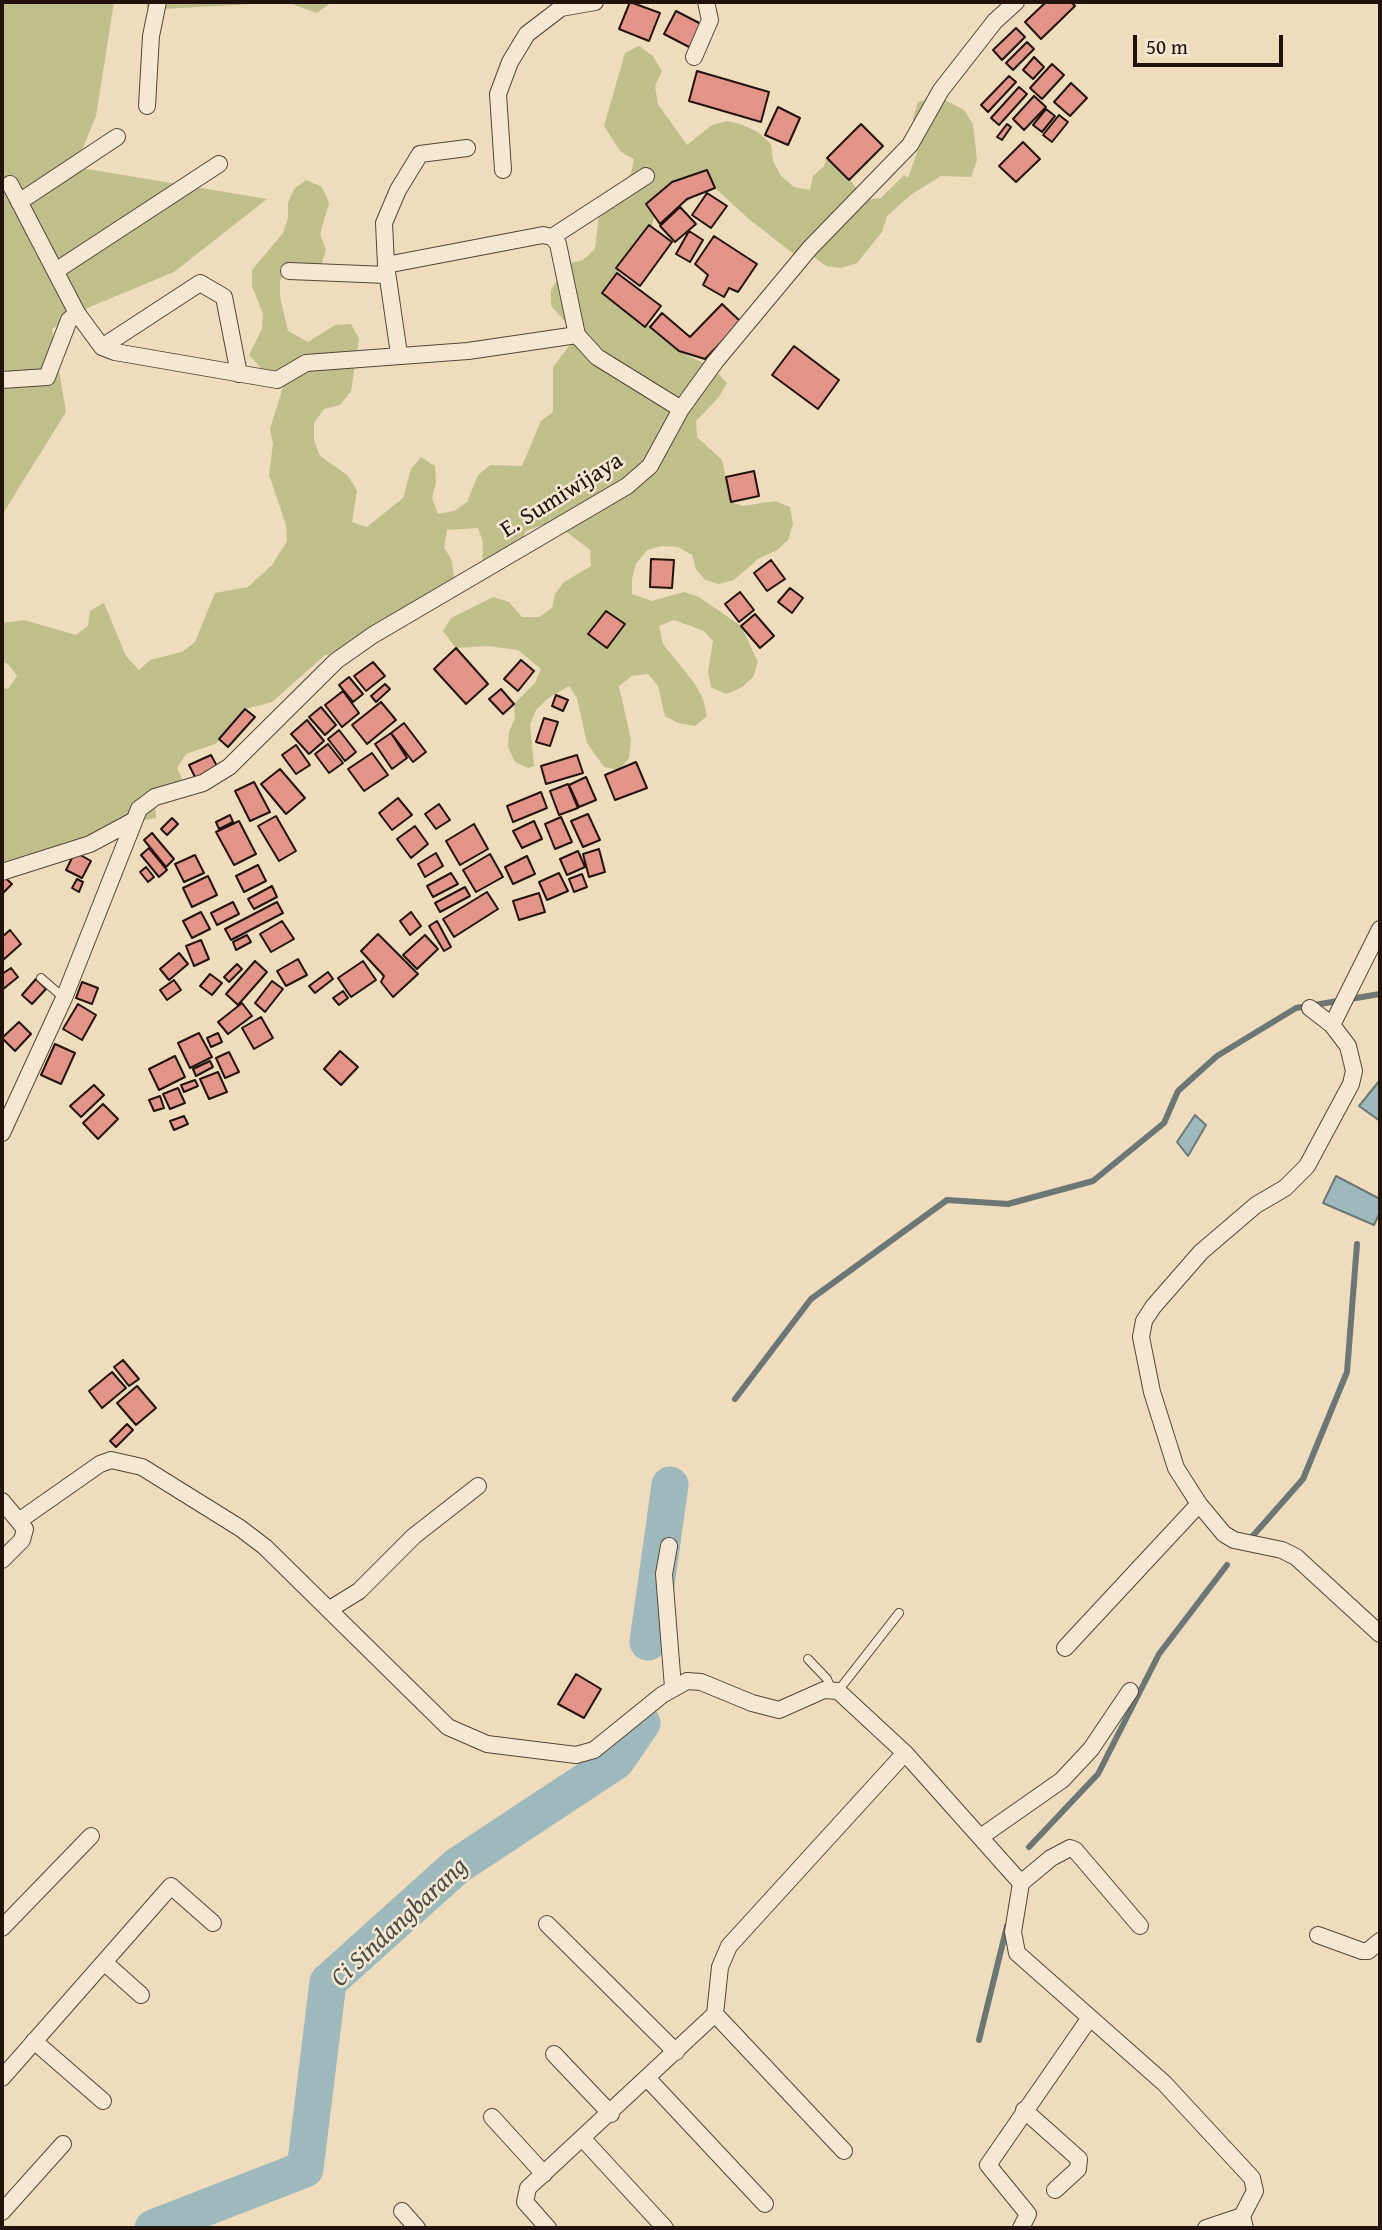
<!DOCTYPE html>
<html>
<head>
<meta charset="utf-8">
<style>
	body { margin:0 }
	#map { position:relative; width:1382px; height:2230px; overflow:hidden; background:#eedcbc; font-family:"Gentium Book Plus",serif }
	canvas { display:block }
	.frame { position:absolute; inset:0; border:4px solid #21130b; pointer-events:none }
	.scale { position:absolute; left:1133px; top:35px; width:150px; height:32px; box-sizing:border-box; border:4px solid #21130b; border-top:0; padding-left:9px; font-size:21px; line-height:24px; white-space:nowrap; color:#21130b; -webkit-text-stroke:5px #f4e8d3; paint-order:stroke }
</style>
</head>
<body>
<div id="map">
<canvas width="1382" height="2230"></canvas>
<div class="frame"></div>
<div class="scale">50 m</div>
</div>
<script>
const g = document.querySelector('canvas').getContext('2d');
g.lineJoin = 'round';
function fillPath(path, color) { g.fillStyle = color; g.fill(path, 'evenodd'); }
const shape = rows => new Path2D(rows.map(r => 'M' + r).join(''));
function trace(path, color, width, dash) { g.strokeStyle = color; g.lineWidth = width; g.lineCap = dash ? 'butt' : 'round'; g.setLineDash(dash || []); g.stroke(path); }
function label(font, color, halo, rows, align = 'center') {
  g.font = font + ' "Gentium Book Plus",serif'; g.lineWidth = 5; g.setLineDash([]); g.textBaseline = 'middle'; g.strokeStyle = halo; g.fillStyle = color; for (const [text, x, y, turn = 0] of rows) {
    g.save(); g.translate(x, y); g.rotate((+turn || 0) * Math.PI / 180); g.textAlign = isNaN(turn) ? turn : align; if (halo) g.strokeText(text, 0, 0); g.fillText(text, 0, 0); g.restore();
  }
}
const green = shape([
	[2,2,114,2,96,116,75,167,267,199,174,272,92,306,52,329,66,412,2,515],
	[146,2,332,2,317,13,286,2,147,10],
	[639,46,653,56,662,71,655,86,658,104,687,145,712,125,727,121,743,125,758,132,771,144,773,161,781,176,794,187,810,190,813,176,824,166,827,158,845,173,865,200,881,198,904,175,908,178,919,147,913,118,918,102,933,98,949,102,964,110,973,124,977,160,971,177,941,176,912,194,887,216,882,232,857,263,841,268,826,266,814,257,799,258,750,220,714,187,700,191,687,202,656,211,640,267,617,269,644,322,658,331,679,351,703,363,705,359,727,383,719,397,696,421,697,437,722,460,731,502,743,506,775,501,790,507,793,524,788,540,777,550,758,559,734,580,719,584,705,580,696,569,692,555,678,547,662,546,647,550,636,564,632,579,632,594,652,601,684,592,699,597,741,626,758,662,753,677,741,688,726,694,711,687,708,672,713,641,704,631,674,620,659,626,663,644,695,684,703,699,707,716,695,726,678,723,665,716,658,686,648,674,632,676,619,686,631,740,629,758,619,770,604,767,587,743,577,698,569,686,547,699,536,710,530,725,534,766,528,768,515,762,508,747,509,732,515,718,514,704,535,683,541,669,518,650,488,646,456,648,443,631,451,618,493,597,509,602,522,617,539,617,552,608,555,594,564,582,591,566,590,550,559,526,543,525,526,531,512,562,498,572,482,572,483,542,478,528,447,530,444,547,452,561,454,579,341,653,325,655,272,702,242,710,228,734,215,744,186,754,177,768,182,779,155,797,156,818,135,822,58,851,43,850,30,860,2,873,2,688,8,689,17,676,8,664,2,662,2,623,24,620,76,635,88,626,90,611,104,603,126,656,139,670,150,660,182,652,195,642,215,593,248,587,272,565,287,541,286,525,269,475,273,444,270,429,284,384,270,378,249,355,262,329,263,314,252,286,252,270,283,233,288,218,288,203,294,189,306,180,322,187,329,203,320,234,326,250,321,265,290,267,280,280,280,297,288,331,308,342,335,325,351,324,359,339,351,391,340,405,324,409,314,423,314,440,320,456,347,475,357,490,352,522,367,527,403,498,411,469,421,457,435,466,436,482,432,498,438,514,454,511,467,502,478,475,490,465,522,466,541,421,553,412,553,367,572,342,571,328,551,306,551,290,567,264,583,260,595,249,600,206,623,186,631,173,634,159,621,152,604,126,625,53]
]);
const water = shape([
	[1380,1080,1380,1121,1359,1106,1380,1080],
	[1195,1115,1206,1125,1188,1156,1177,1142,1195,1115],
	[1336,1176,1380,1199,1380,1212,1374,1225,1323,1203,1336,1176]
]);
const stream = shape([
	[735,1399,811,1299,947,1200,1008,1204,1093,1181,1164,1123,1178,1091,1217,1056,1296,1008,1380,994],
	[1251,1538,1303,1479,1347,1372,1357,1244],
	[1029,1847,1098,1774,1159,1654,1227,1565],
	[979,2040,1007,1926]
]);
const river = shape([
	[648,1642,670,1485],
	[153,2228,305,2169,328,1982,457,1866,616,1761,642,1723]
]);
const building = shape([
	[630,2,660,13,649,41,619,29,630,2],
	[1046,2,1071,2,1075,6,1041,39,1025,22,1046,2],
	[676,11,703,25,691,48,664,34,676,11],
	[1016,28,1025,37,1002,60,993,50,1016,28],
	[1027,42,1034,49,1013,70,1006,63,1027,42],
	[1034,57,1044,67,1033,79,1023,70,1034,57],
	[1052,64,1064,75,1042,99,1030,88,1052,64],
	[697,71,769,92,761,122,689,101,697,71],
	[1009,76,1016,82,988,112,981,105,1009,76],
	[1071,83,1087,98,1070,116,1054,102,1071,83],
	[1019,87,1027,94,999,125,991,118,1019,87],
	[1034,96,1046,107,1024,130,1013,119,1034,96],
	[778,107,800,118,788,145,765,135,778,107],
	[1046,109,1055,116,1042,132,1033,125,1046,109],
	[1059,115,1068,122,1052,142,1043,135,1059,115],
	[861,124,883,146,849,180,827,158,861,124],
	[1007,124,1011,127,1002,140,997,137,1007,124],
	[1023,142,1040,159,1016,182,999,166,1023,142],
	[707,170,715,188,687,199,660,224,646,204,672,182,707,170],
	[707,193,727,206,711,228,692,215,707,193],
	[680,207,696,224,675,242,660,226,680,207],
	[649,225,672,242,640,286,616,268,649,225],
	[689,231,703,240,690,262,676,254,689,231],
	[714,236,757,264,738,292,729,288,724,297,703,285,708,275,695,264,714,236],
	[617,273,661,306,645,327,602,293,617,273],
	[722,304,741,322,705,359,679,351,650,327,662,313,690,337,722,304],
	[794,346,839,380,818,409,772,375,794,346],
	[754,471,759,496,731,502,726,477,754,471],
	[651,559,674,560,672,588,650,587,651,559],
	[771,560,785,579,767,591,754,573,771,560],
	[790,588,803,598,792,613,778,602,790,588],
	[740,592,754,610,739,622,725,604,740,592],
	[606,611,625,624,607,648,588,634,606,611],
	[755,614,774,636,760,648,741,626,755,614],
	[456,648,488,684,466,704,434,669,456,648],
	[521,660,534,671,518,691,504,679,521,660],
	[373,662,385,676,366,691,354,676,373,662],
	[349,677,363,694,353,702,339,685,349,677],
	[385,684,390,689,376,702,371,696,385,684],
	[501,689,514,704,503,714,489,699,501,689],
	[343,691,359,713,342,727,325,705,343,691],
	[556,695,568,700,563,711,552,706,556,695],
	[381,702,396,720,367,744,352,725,381,702],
	[321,707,336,725,325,735,309,717,321,707],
	[245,709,255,717,228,747,219,739,245,709],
	[544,718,558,722,550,746,536,742,544,718],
	[307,720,324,741,309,754,291,734,307,720],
	[404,723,426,752,413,762,391,733,404,723],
	[339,730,356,752,345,761,328,739,339,730],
	[391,733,407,758,392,769,375,744,391,733],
	[328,744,343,763,329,773,315,754,328,744],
	[296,745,310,765,296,774,282,755,296,745],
	[372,753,388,775,364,791,348,769,372,753],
	[211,755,218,768,196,779,189,765,211,755],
	[577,755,583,773,546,784,541,766,577,755],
	[636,762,647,788,615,800,605,775,636,762],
	[280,769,305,798,286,814,261,784,280,769],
	[586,777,596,800,579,807,569,785,586,777],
	[254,782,270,812,250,821,235,791,254,782],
	[568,784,578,808,559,815,550,791,568,784],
	[541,792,547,808,513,822,507,806,541,792],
	[398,798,412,815,392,830,379,813,398,798],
	[439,804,450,820,436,829,425,814,439,804],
	[588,814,600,840,583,847,571,821,588,814],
	[230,815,233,822,219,829,216,822,230,815],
	[276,816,296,851,279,861,258,826,276,816],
	[561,817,572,842,555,849,545,824,561,817],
	[172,818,178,824,167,835,161,829,172,818],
	[239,821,256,854,234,865,216,832,239,821],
	[534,821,542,839,522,848,513,831,534,821],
	[474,824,488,849,460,865,446,841,474,824],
	[415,826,428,844,411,858,397,839,415,826],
	[152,833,174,859,166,867,144,840,152,833],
	[149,848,167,870,159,877,141,855,149,848],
	[599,849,605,872,589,877,583,854,599,849],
	[578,851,585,867,567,875,560,859,578,851],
	[75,852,91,861,82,878,66,870,75,852],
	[436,853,443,866,425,877,418,864,436,853],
	[490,854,503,877,476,892,463,870,490,854],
	[195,855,204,873,184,882,175,864,195,855],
	[527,856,535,874,513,884,505,867,527,856],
	[258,865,266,881,244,892,236,876,258,865],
	[146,867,154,877,148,882,140,872,146,867],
	[451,873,458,884,433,897,427,886,451,873],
	[559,873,568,891,547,900,539,882,559,873],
	[582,874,587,887,574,892,569,879,582,874],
	[2,875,12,884,2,894,2,875],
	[208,876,217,895,192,907,183,888,208,876],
	[77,879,83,882,79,892,72,888,77,879],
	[272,886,277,897,254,909,248,899,272,886],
	[465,887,470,896,440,912,435,903,465,887],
	[487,892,498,909,454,937,443,919,487,892],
	[539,893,545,912,519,920,513,901,539,893],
	[233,902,239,914,217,925,211,913,233,902],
	[277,902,283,913,231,940,225,929,277,902],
	[201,912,210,929,192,938,183,921,201,912],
	[411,912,421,926,410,935,400,921,411,912],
	[282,921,294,939,271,952,260,934,282,921],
	[437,921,451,947,444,951,429,926,437,921],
	[10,930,21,944,2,961,2,937,10,930],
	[378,934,418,974,393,997,381,982,384,976,361,951,378,934],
	[247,935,251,942,236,950,233,942,247,935],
	[425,935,438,949,417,969,403,955,425,935],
	[201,940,209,959,194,966,186,946,201,940],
	[179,953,188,964,169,980,160,969,179,953],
	[298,959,307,975,286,986,277,971,298,959],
	[255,961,267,972,238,1005,226,994,255,961],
	[363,961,376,980,351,997,338,978,363,961],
	[237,964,242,969,229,982,224,977,237,964],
	[11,968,18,977,2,990,2,974,11,968],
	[328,972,333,979,315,993,309,986,328,972],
	[210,974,222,983,212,995,200,986,210,974],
	[36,979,46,989,32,1004,22,995,36,979],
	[174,980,181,990,167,1000,160,990,174,980],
	[272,981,283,989,265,1012,255,1003,272,981],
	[82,982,98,988,92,1004,76,998,82,982],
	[343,991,348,998,339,1005,333,998,343,991],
	[242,1003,252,1016,228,1034,218,1022,242,1003],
	[78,1004,96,1015,82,1040,63,1029,78,1004],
	[261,1017,273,1038,254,1049,242,1028,261,1017],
	[19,1022,31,1034,15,1051,2,1038,19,1022],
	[199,1033,212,1057,190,1068,178,1043,199,1033],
	[218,1033,222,1042,211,1047,207,1038,218,1033],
	[55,1044,75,1053,61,1084,41,1075,55,1044],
	[340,1051,358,1067,341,1085,324,1069,340,1051],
	[229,1052,239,1072,225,1078,216,1058,229,1052],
	[175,1056,185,1077,159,1090,149,1069,175,1056],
	[210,1061,213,1067,196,1076,193,1069,210,1061],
	[218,1072,227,1092,209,1099,200,1079,218,1072],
	[195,1080,198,1086,184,1092,181,1085,195,1080],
	[94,1085,104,1095,81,1117,70,1106,94,1085],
	[178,1088,185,1103,170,1109,163,1094,178,1088],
	[160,1096,164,1108,154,1111,149,1100,160,1096],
	[103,1104,118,1119,98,1139,83,1123,103,1104],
	[184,1116,188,1124,174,1130,170,1121,184,1116],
	[123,1360,139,1379,129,1386,114,1367,123,1360],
	[112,1372,126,1388,102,1408,89,1391,112,1372],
	[137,1386,156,1408,136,1425,117,1403,137,1386],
	[127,1424,133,1430,116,1447,110,1441,127,1424],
	[576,1674,601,1689,584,1718,558,1704,576,1674]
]);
const service = shape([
	[41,978,64,998],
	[808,1659,827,1679,831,1689],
	[838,1691,899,1613]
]);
const minor = shape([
	[561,8,595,2],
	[694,57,710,20,706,2],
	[147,106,151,36,158,2],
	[503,170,498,94,510,62,527,34,561,8,561,2],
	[10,184,77,313,102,347,115,352,277,380,306,363,468,351,577,335,597,357,681,409],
	[19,202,117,137],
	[552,237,646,176],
	[386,265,384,223,398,190,420,154,467,148],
	[57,270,219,164],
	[289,271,387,275],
	[102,347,200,283,224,297,239,374],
	[399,354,386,265,543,235,552,237,558,244,577,335],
	[2,380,47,377,69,320,77,313],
	[2,872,90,844,131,822],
	[1310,1008,1332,1025,1348,1046,1354,1071,1351,1084,1307,1166,1285,1188,1256,1205,1201,1252,1153,1307,1144,1321,1141,1337,1152,1392,1176,1468,1199,1504,1224,1534,1234,1540,1282,1550,1296,1557,1380,1634],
	[1332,1025,1380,929],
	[2,1133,64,998,139,809,155,797,203,783,229,767,336,661,373,635,627,486,650,466,681,409,715,362,810,248,910,145,941,90,995,21,1016,2],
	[2,1501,25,1529,22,1540,2,1560],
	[20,1520,100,1464,111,1460,142,1467,240,1528,265,1547,448,1727,487,1744,576,1755,594,1750,662,1695,687,1681,701,1682,752,1703,779,1710,824,1690,838,1691,905,1753,1021,1883,1013,1932,1017,1953,1164,2083,1252,2178,1255,2191,1242,2216,1245,2228],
	[669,1546,664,1574,673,1687],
	[330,1609,359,1591,414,1536,478,1486],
	[1065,1648,1199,1504],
	[982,1836,1062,1780,1091,1749,1130,1691],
	[1021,1883,1051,1858,1070,1848,1075,1850,1140,1926],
	[547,1924,676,2052],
	[2,1928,91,1836],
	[1318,1935,1362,1951,1368,1951,1380,1941],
	[104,1962,141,1995],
	[715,2014,844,2151],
	[34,2041,103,2101],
	[554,2054,611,2114],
	[2,2078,171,1886,213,1923],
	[648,2079,765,2204],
	[1024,2110,1079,2159,1078,2169,1055,2190],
	[492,2117,544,2174],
	[583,2139,665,2228],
	[402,2211,417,2228],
	[2,2212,63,2144],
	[548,2228,525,2202,528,2188,715,2014,720,1967,729,1946,905,1753],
	[1021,2228,1028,2214,988,2165,1089,2019],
	[1206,2228,1242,2216]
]);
const streetNames = [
	["E. Sumiwijaya",562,496,-32]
];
const waterNames = [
	["Ci Sindangbarang",400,1923,-43]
];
fillPath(green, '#bfbf8c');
fillPath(water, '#9eb9bb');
trace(water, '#6c7775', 2);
trace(stream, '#6c7775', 6);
trace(river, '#9eb9bb', 37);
fillPath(building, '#e19487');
trace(building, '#21130b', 2);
trace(service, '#544537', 10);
trace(minor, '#544537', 18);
trace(service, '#f4e8d3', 8);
trace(minor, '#f4e8d3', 16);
label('24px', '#21130b', '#f4e8d3', streetNames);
label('italic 26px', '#4d4d49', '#f4e8d3', waterNames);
</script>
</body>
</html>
